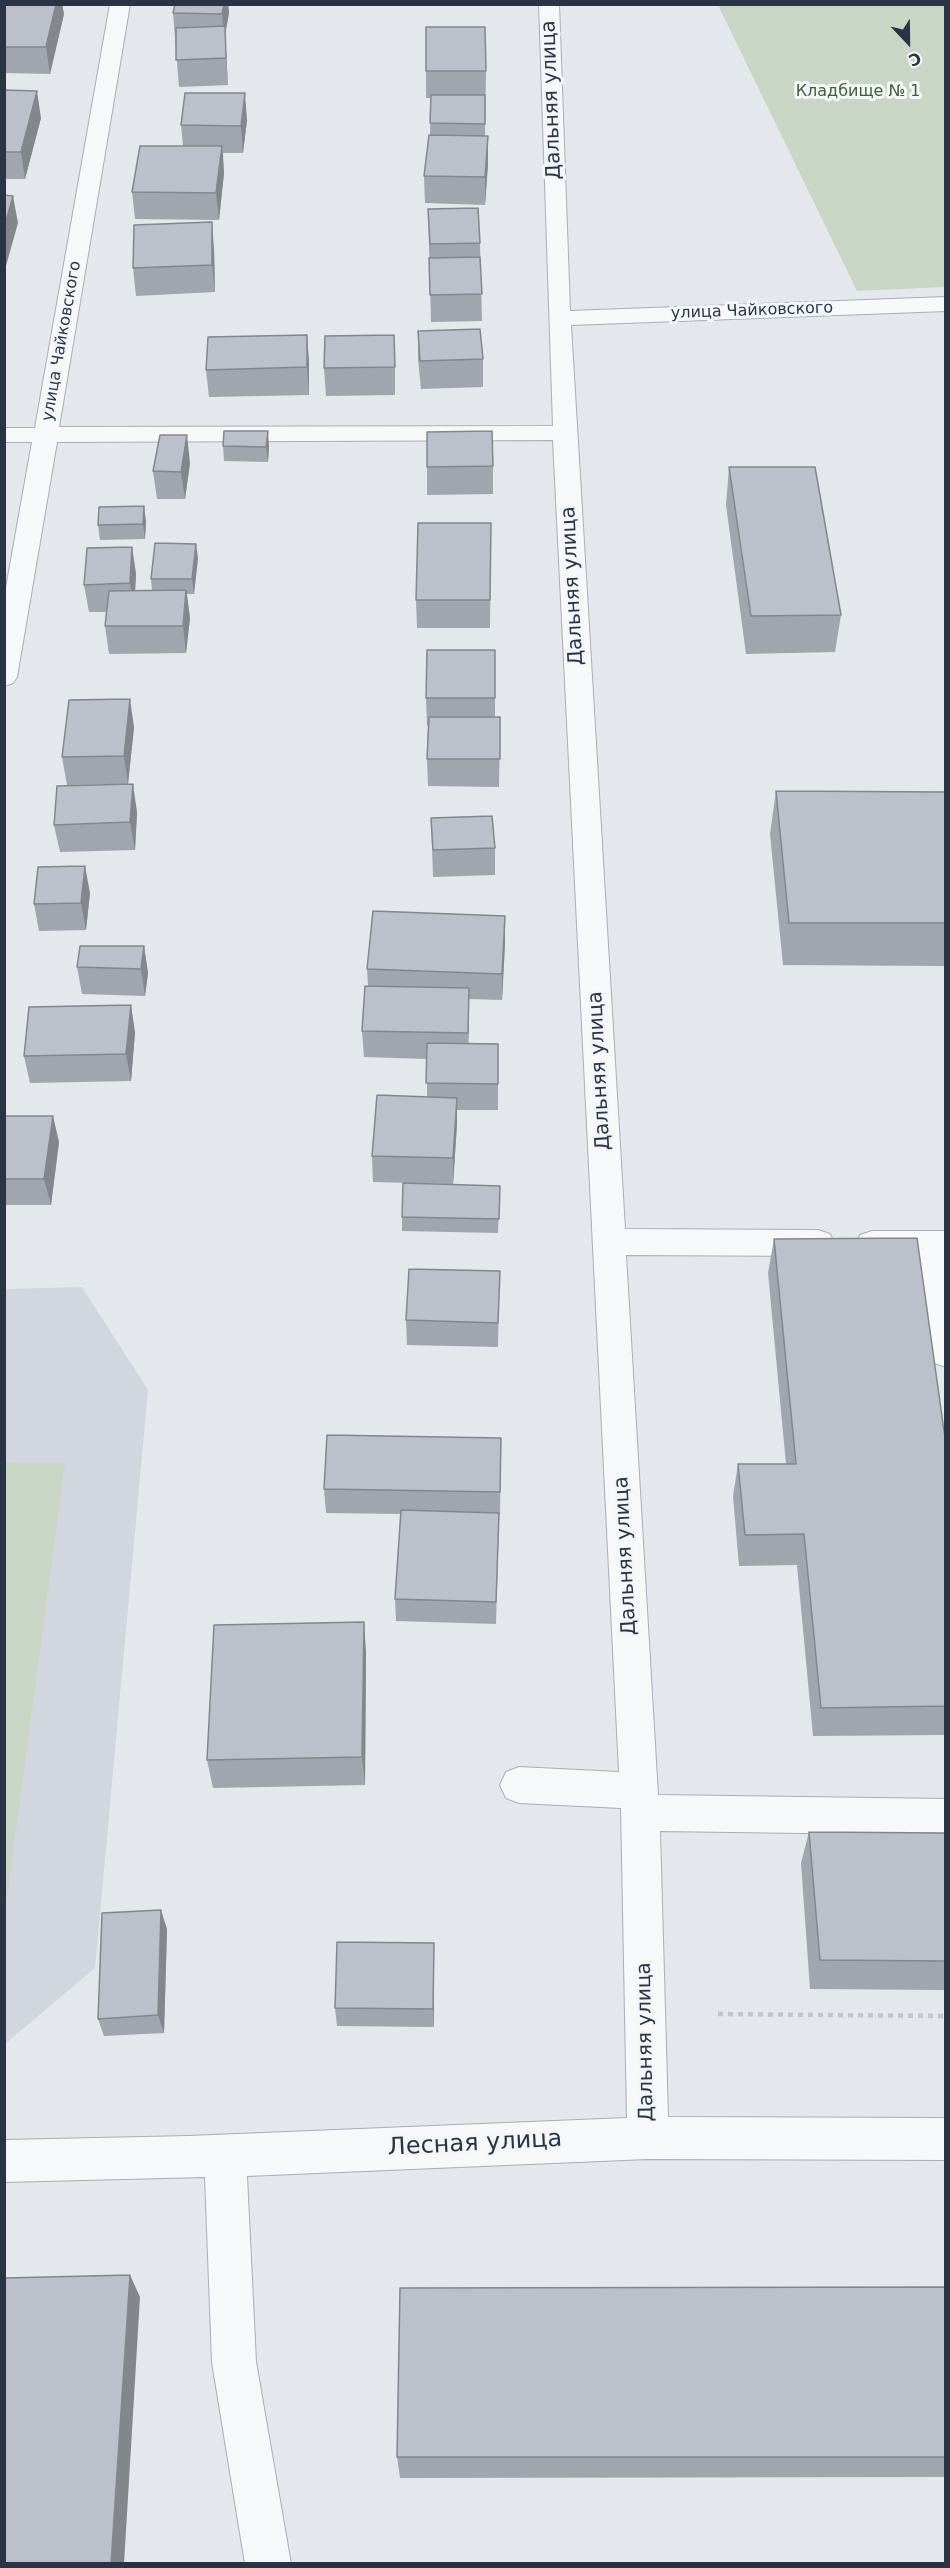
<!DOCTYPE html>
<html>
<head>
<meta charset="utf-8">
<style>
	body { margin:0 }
	#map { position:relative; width:950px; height:2568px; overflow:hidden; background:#e4e7ec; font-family:"DejaVu Sans",sans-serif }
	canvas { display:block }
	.frame { position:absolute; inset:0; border:6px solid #2b3445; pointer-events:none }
	.north { position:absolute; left:878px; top:12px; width:60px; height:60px; -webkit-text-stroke:4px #f4f6f9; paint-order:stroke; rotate:158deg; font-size:16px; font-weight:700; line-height:24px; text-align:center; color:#2b3445 }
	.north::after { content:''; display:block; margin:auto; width:21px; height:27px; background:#2b3445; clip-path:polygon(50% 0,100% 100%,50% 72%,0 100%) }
</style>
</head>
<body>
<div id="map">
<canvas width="950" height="2568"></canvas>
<div class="frame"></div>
<div class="north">С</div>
</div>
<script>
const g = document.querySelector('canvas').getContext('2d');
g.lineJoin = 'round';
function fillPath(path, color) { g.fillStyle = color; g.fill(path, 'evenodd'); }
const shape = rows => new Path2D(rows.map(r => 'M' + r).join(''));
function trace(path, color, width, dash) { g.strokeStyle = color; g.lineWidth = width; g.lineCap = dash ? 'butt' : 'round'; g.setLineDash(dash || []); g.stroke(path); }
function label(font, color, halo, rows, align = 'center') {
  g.font = font + ' "DejaVu Sans",sans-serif'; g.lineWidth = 6; g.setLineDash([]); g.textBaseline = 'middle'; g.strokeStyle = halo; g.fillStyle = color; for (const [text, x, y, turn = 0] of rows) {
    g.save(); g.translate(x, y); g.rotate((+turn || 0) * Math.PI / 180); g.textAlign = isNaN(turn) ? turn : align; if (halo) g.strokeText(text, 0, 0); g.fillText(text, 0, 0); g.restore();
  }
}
const built = shape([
	[82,1287,148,1390,95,1968,5,2044,5,1289]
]);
const green = shape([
	[718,5,945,5,945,287,857,291],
	[5,1462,65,1463,7,1897,4,1897]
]);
const path = shape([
	[718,2014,946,2016]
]);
const minor = shape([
	[110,4,130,4,59,427,553,426,539,4,559,4,570,311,946,297,946,311,571,325,625,1229,818,1230,830,1234,834,1243,830,1252,818,1256,626,1255,658,1795,946,1799,946,1835,660,1831,668,2117,946,2118,946,2160,648,2159,247,2176,256,2362,291,2564,245,2564,212,2362,205,2177,4,2182,4,2140,189,2136,627,2118,621,1808,519,1803,506,1798,500,1785,506,1772,519,1767,619,1772,553,440,57,442,17,677,13,683,4,686,4,599,32,442,4,442,4,428,35,428,110,4],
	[872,1231,946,1231,946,1367,934,1363,929,1353,916,1257,872,1257,860,1253,856,1244,860,1235,872,1231]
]);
const wall = shape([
	[4,4,62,4,64,14,50,74,4,73],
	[175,4,228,4,229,13,225,35,228,85,179,87,173,13],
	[426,71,486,71,485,136,488,164,485,205,425,203,424,176,430,135,431,98,426,98],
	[4,90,41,118,25,179,4,179],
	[247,120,243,153,223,153,224,173,219,220,135,219,132,192,183,146,181,125],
	[428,209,480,243,482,321,431,322],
	[214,249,215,292,136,296,133,268],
	[418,331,483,359,483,387,421,389,418,359],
	[307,335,309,363,309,395,209,397,206,370],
	[395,363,395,395,326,396,324,368],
	[223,446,269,446,268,462,224,461],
	[190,463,185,499,157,499,153,471],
	[493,466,493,494,427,495,427,467],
	[729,467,841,615,835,652,746,654,726,505],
	[146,521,145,539,100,540,98,525],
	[491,523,490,628,417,628,416,600],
	[132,547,136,574,135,591,152,590,151,579,198,558,194,594,187,594,190,618,186,653,109,654,105,626,106,612,89,612,84,585],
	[495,650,495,717,500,717,499,787,428,786,427,759,428,726,427,726,426,698],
	[134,727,128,784,67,785,62,757],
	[776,791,945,792,945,966,783,965,770,834],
	[137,812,135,850,60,852,54,825],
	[431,818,495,848,495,875,433,877],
	[90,893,86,930,39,931,34,904],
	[505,943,502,1000,469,999,468,1043,498,1044,498,1110,457,1110,457,1124,453,1184,373,1182,372,1156,427,1097,427,1059,364,1057,362,1031,368,986,367,969],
	[144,946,148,973,145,996,82,994,77,967],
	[135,1032,131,1081,30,1083,24,1056],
	[4,1116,59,1142,51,1205,4,1205],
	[500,1186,498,1233,402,1231,402,1217],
	[774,1239,945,1438,945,1735,813,1736,797,1565,739,1566,733,1496,738,1464,786,1464,768,1273],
	[499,1297,498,1347,407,1345,406,1320],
	[501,1438,500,1515,499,1515,496,1624,396,1621,395,1599,401,1514,326,1513,324,1489],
	[366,1652,365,1785,213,1788,207,1760],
	[809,1832,945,1833,945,1990,810,1989,801,1863],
	[167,1929,164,2033,104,2036,98,2019],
	[434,1943,434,2027,337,2026,335,2008],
	[945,2287,945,2477,400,2478,397,2457]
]);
const shadedWall = shape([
	[56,4,62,4,64,14,50,74,46,47],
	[224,4,228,4,229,13,225,35,228,85,222,14],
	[37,91,41,118,25,179,21,152],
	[245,93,247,120,243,153,241,126],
	[488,136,488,164,485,205,485,177],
	[222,146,224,173,219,220,216,193],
	[13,196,18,223,4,273,4,228],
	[212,222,214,249,215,292,212,265],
	[307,335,309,363,309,395,307,367],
	[268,431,269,446,268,462,266,447],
	[187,435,190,463,185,499,181,472],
	[144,506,146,521,145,539,143,524],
	[196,544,198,558,194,594,192,579],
	[132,547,136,574,134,611,130,583],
	[186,590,190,618,186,653,183,626],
	[130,699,134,727,128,784,124,756],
	[133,784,137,812,135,850,130,822],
	[85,866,90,893,86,930,81,903],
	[505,916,505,943,502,1000,502,974],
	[144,946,148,973,145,996,141,969],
	[469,988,469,1015,468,1059,468,1033],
	[131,1005,135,1032,131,1081,126,1054],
	[457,1098,457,1124,453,1184,453,1158],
	[53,1116,59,1142,51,1205,44,1179],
	[364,1622,366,1652,365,1785,362,1757],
	[161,1910,167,1929,164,2033,158,2015],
	[434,1943,434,2027,433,2009],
	[130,2275,140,2297,124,2564,111,2564]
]);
const building = shape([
	[4,4,56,4,46,47,4,47,4,4],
	[175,4,224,4,222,14,173,13,175,4],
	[225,26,226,58,176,60,176,28,225,26],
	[426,27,485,27,486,71,426,71,426,27],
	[4,90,37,91,21,152,4,152,4,90],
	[185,93,245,93,241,126,181,125,185,93],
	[431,95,485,95,485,124,430,123,431,95],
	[429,135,488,136,485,177,424,176,429,135],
	[140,146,222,146,216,193,132,192,140,146],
	[4,195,13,196,4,228,4,195],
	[478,208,480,243,430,244,428,209,478,208],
	[212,222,212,265,133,268,134,225,212,222],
	[480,257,482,294,430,295,429,258,480,257],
	[480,329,483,359,420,361,418,331,480,329],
	[307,335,307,367,206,370,208,337,307,335],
	[394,335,395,367,324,368,325,336,394,335],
	[224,431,268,431,266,447,223,446,224,431],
	[492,431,493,466,427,467,427,432,492,431],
	[160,435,187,435,181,472,153,471,160,435],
	[729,467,815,467,841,615,751,616,729,467],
	[144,506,143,524,98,525,99,507,144,506],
	[418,523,491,523,490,600,416,600,418,523],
	[155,543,196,544,192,579,151,579,155,543],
	[132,547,130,583,84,585,87,548,132,547],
	[186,590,183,626,105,626,109,591,186,590],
	[427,650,495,650,495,698,426,698,427,650],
	[130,699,124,756,62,757,69,700,130,699],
	[429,717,500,717,500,759,427,759,429,717],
	[133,784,130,822,54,825,57,786,133,784],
	[776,791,945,792,945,923,789,923,776,791],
	[492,816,495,848,433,850,431,818,492,816],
	[85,866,81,903,34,904,38,867,85,866],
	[373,911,505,916,502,974,367,969,373,911],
	[80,946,144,946,141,969,77,967,80,946],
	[365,986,469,988,468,1033,362,1031,365,986],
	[131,1005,126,1054,24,1056,29,1007,131,1005],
	[427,1043,498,1044,498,1084,426,1083,427,1043],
	[377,1095,457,1098,453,1158,372,1156,377,1095],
	[4,1116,53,1116,44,1179,4,1179,4,1116],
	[403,1183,500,1186,499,1219,402,1217,403,1183],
	[917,1238,945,1438,945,1706,821,1708,804,1534,745,1535,738,1464,796,1464,774,1239,917,1238],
	[409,1269,500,1271,498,1323,406,1320,409,1269],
	[327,1435,501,1438,500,1492,324,1489,327,1435],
	[401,1510,499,1513,496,1602,395,1599,401,1510],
	[364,1622,362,1757,207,1760,214,1625,364,1622],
	[809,1832,945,1833,945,1961,820,1960,809,1832],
	[161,1910,158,2015,98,2019,102,1913,161,1910],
	[337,1942,434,1943,433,2009,335,2008,337,1942],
	[130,2275,111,2564,4,2564,4,2278,130,2275],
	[945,2287,945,2457,397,2457,400,2288,945,2287]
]);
const farParknames = [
	["Кладбище № 1",858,92]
];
const farStreetnames = [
	["улица Чайковского",752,311,-2],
	["улица Чайковского",62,341,-80]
];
const streetNames = [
	["Дальняя улица",552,100,-92],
	["Дальняя улица",573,586,-93],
	["Дальняя улица",600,1071,-93],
	["Дальняя улица",626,1556,-93],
	["Дальняя улица",646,2042,-91]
];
const nearStreetnames = [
	["Лесная улица",475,2144,-3]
];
fillPath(built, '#d2d6de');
fillPath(green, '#c9d6c5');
trace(minor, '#a9aeb7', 2);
trace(path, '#c2c5cb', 4.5, [5, 5]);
fillPath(minor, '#f7f8fa');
fillPath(wall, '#a1a5ae');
fillPath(shadedWall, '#83868d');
fillPath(building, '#bbc0ca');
trace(building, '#83868d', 1.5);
label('16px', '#3f6138', '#f4f6f9', farParknames);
label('16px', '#2b3445', '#f4f6f9', farStreetnames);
label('20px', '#2b3445', '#f4f6f9', streetNames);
label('24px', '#2b3445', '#f4f6f9', nearStreetnames);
</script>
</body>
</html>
